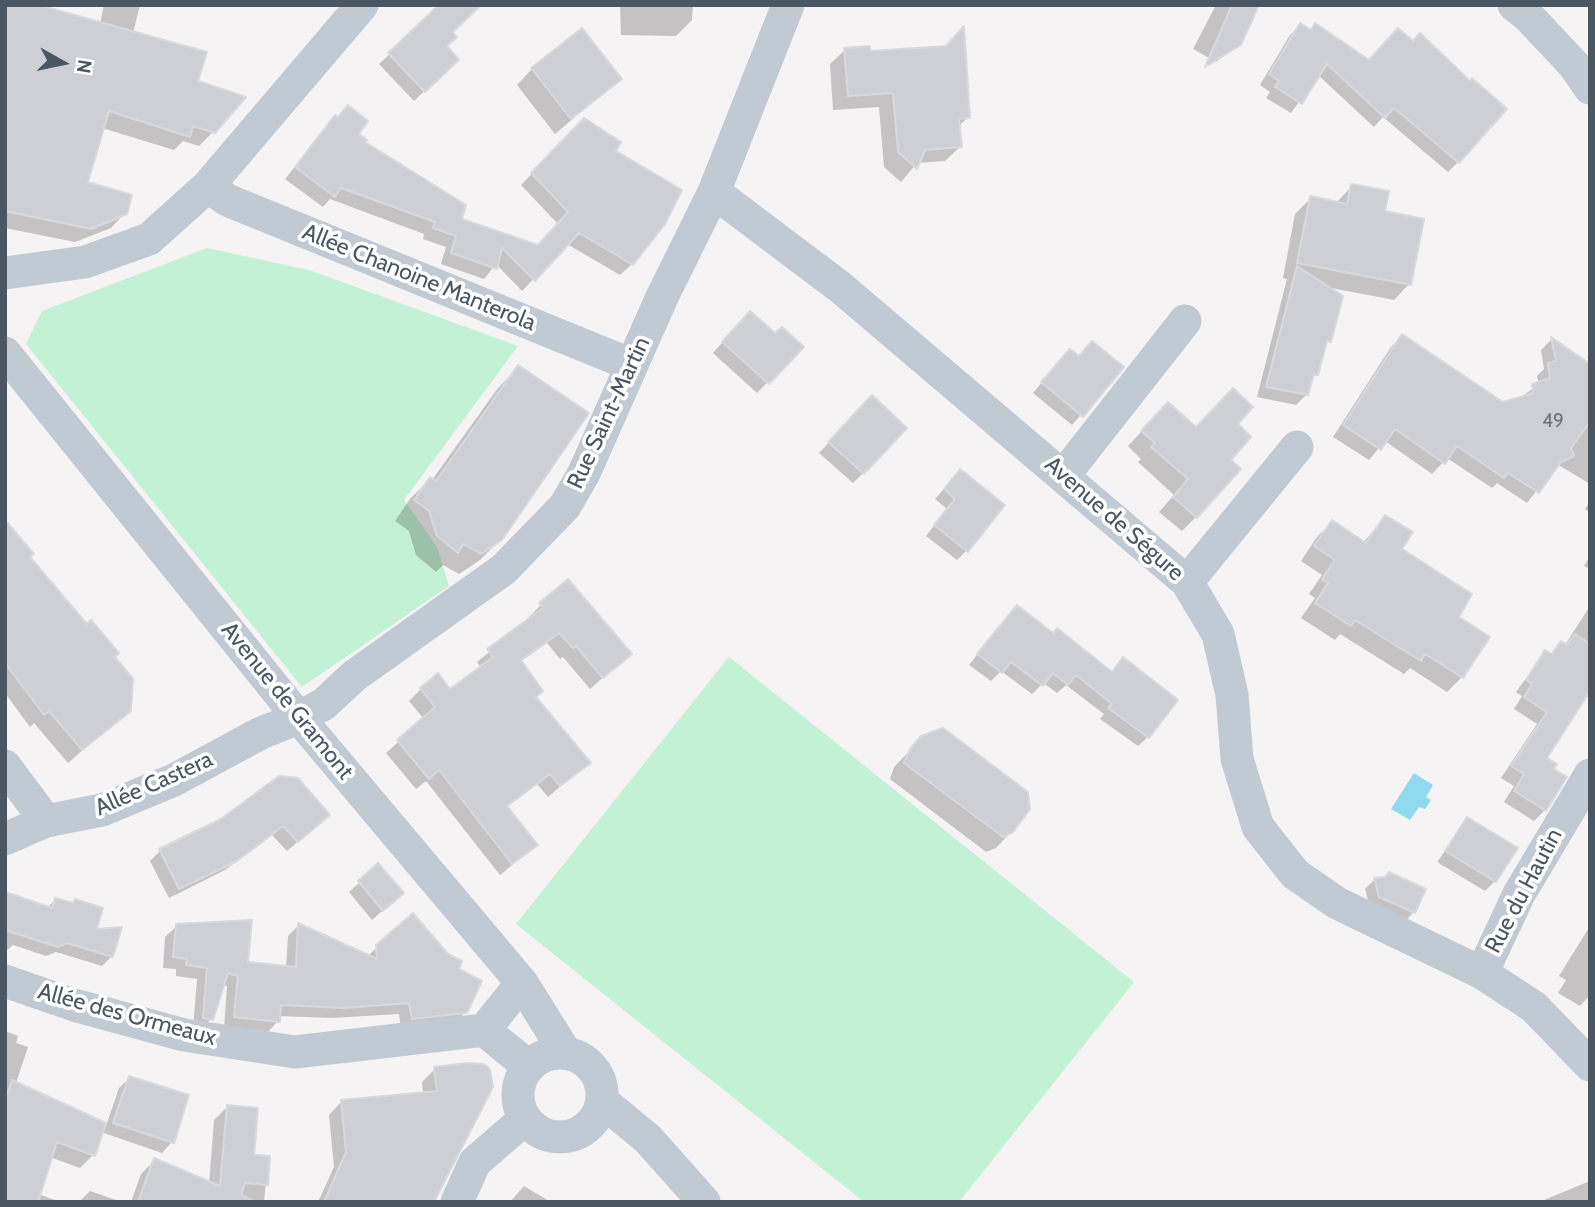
<!DOCTYPE html>
<html>
<head>
<meta charset="utf-8">
<style>
	body { margin:0 }
	#map { position:relative; width:1595px; height:1207px; overflow:hidden; background:#f5f3f3; font-family:Cabin,sans-serif }
	canvas { display:block }
	.frame { position:absolute; inset:0; border:7px solid #4a5661; pointer-events:none }
	.north { position:absolute; left:28px; top:28px; width:70px; height:70px; -webkit-text-stroke:5px #fff; paint-order:stroke; rotate:99deg; font-size:19px; font-weight:700; line-height:28px; text-align:center; color:#4a5661 }
	.north::after { content:''; display:block; margin:auto; width:24px; height:32px; background:#4a5661; clip-path:polygon(50% 0,100% 100%,50% 72%,0 100%) }
</style>
</head>
<body>
<div id="map">
<canvas width="1595" height="1207"></canvas>
<div class="frame"></div>
<div class="north">N</div>
</div>
<script>
const g = document.querySelector('canvas').getContext('2d');
g.lineJoin = 'round';
function fillPath(path, color) { g.fillStyle = color; g.fill(path, 'evenodd'); }
const shape = rows => new Path2D(rows.map(r => 'M' + r).join(''));
function trace(path, color, width, dash) { g.strokeStyle = color; g.lineWidth = width; g.lineCap = dash ? 'butt' : 'round'; g.setLineDash(dash || []); g.stroke(path); }
function label(font, color, halo, rows, align = 'center') {
  g.font = font + ' Cabin,sans-serif'; g.lineWidth = 7; g.setLineDash([]); g.textBaseline = 'middle'; g.strokeStyle = halo; g.fillStyle = color; for (const [text, x, y, turn = 0] of rows) {
    g.save(); g.translate(x, y); g.rotate((+turn || 0) * Math.PI / 180); g.textAlign = isNaN(turn) ? turn : align; if (halo) g.strokeText(text, 0, 0); g.fillText(text, 0, 0); g.restore();
  }
}
const green = shape([
	[207,248,309,270,518,346,404,500,437,547,449,586,302,687,26,344,42,311],
	[729,657,1134,982,959,1202,864,1202,516,924]
]);
const water = shape([
	[1414,773,1433,785,1426,797,1431,800,1425,809,1419,807,1410,820,1391,809]
]);
const shadow = shape([
	[5,5,100,24,104,5,140,5,133,33,196,82,214,131,199,146,183,141,174,150,102,128,86,183,125,213,111,228,75,242,5,228],
	[693,5,692,20,676,36,621,35,620,5],
	[1216,5,1257,5,1239,44,1216,62,1193,49],
	[1300,25,1310,31,1315,26,1458,162,1448,172,1383,117,1374,127,1318,75,1291,113,1266,98,1270,92,1260,85,1290,35],
	[445,47,457,60,414,101,379,64,390,54],
	[845,50,869,52,968,117,958,127,960,147,945,161,917,163,901,182,884,167,879,107,833,110,830,64],
	[532,69,620,79,555,134,517,85],
	[335,117,460,220,537,246,558,224,521,185,584,120,614,152,632,264,620,275,567,244,522,291,496,264,484,279,441,264,446,247,423,239,424,234,330,199,323,207,285,179],
	[1352,186,1383,213,1409,284,1394,300,1326,287,1329,341,1324,347,1317,374,1310,380,1306,395,1296,405,1257,397,1287,279,1283,278,1295,214,1311,198,1336,203],
	[740,323,802,347,757,393,713,353],
	[1402,336,1503,404,1521,397,1539,384,1537,376,1544,369,1541,350,1551,340,1590,366,1590,484,1557,464,1527,503,1497,483,1492,488,1447,458,1432,474,1385,441,1369,460,1333,437,1391,347],
	[1078,358,1122,367,1072,425,1033,393,1061,360],
	[518,368,501,539,480,560,459,574,443,565,436,572,416,555,409,531,395,521,410,499,430,479,432,480,498,388],
	[862,407,863,473,853,483,819,453],
	[1153,419,1196,429,1235,424,1228,460,1196,517,1182,531,1159,512,1174,495,1138,462,1141,459,1128,446],
	[960,471,966,551,957,560,926,536,947,509,935,499],
	[1590,501,1590,513,1585,509],
	[1385,517,1462,677,1447,692,1410,668,1404,674,1340,634,1335,640,1301,618,1315,598,1309,594,1322,575,1301,561,1317,537,1332,522,1363,543],
	[5,523,28,557,113,657,129,710,68,763,34,723,30,727,5,693],
	[1590,556,1590,569,1584,566],
	[541,605,630,654,590,689,563,657,560,659,547,643,520,662,534,697,588,762,548,797,537,784,506,807,536,845,500,875,426,781,416,789,386,753,424,719,409,701,421,689,450,691,481,668,477,662,531,619,529,617],
	[1590,606,1590,698,1585,696,1544,758,1545,810,1534,821,1504,802,1514,786,1501,778,1537,724,1514,709,1522,696,1516,692,1545,652,1550,655,1561,643,1565,645],
	[1007,617,1053,634,1111,673,1123,659,1148,737,1138,746,1100,719,1104,714,1066,685,1057,693,1043,683,1032,694,1001,671,991,681,969,665],
	[922,738,1028,809,1026,816,996,848,986,852,890,779,894,767],
	[222,820,317,825,287,851,272,835,225,870,169,898,150,861,160,851],
	[1467,820,1495,881,1485,891,1437,862],
	[378,866,391,903,372,920,349,892],
	[1375,879,1414,912,1404,922,1370,907,1365,889],
	[5,894,47,908,55,900,94,931,112,956,102,966,56,952,46,956,13,945,5,952],
	[299,925,368,956,377,947,457,969,466,1012,454,1023,401,1029,399,1014,332,1018,278,1016,278,1021,267,1033,224,1028,227,986,222,985,211,1019,200,1030,193,1029,197,979,176,976,176,969,163,968,165,937,177,926,247,964,286,968,288,936],
	[1590,926,1590,995,1580,1006,1558,993,1566,980,1559,976],
	[5,1031,18,1036,16,1043,28,1047,16,1083,106,1126,119,1088,130,1078,172,1142,162,1153,101,1132,93,1155,80,1168,50,1157,38,1194,60,1202,5,1202],
	[476,1064,433,1202,318,1202,334,1167,329,1115,342,1101,423,1094,422,1082,435,1069],
	[227,1107,252,1156,268,1158,264,1202,131,1202,141,1174,154,1161,209,1184,214,1120],
	[1590,1181,1590,1202,1539,1202],
	[524,1186,549,1201,510,1202],
	[90,1191,122,1202,79,1202]
]);
const building = shape([
	[5,5,39,5,207,52,198,81,246,97,215,133,193,126,190,137,109,111,88,182,132,195,127,214,91,229,5,211,5,5],
	[439,5,481,5,453,32,457,37,447,46,459,60,425,92,388,53,439,5],
	[1232,5,1259,5,1241,45,1205,67,1232,5],
	[1300,23,1311,30,1315,23,1369,60,1398,28,1413,41,1420,33,1470,81,1472,78,1507,109,1459,163,1394,108,1385,118,1327,64,1302,104,1275,87,1279,81,1269,74,1300,23],
	[964,26,970,118,959,119,962,147,925,150,917,169,898,152,893,93,848,96,844,48,870,46,870,51,946,46,964,26],
	[582,28,622,79,571,119,531,68,582,28],
	[348,105,368,121,359,134,367,140,365,142,466,205,462,219,538,245,568,212,531,173,584,118,621,142,616,151,682,190,665,224,633,265,579,233,535,281,502,248,497,269,451,253,456,236,433,228,435,222,341,188,335,197,295,167,335,115,338,117,348,105],
	[1351,184,1389,191,1385,211,1424,219,1411,285,1297,263,1310,196,1347,204,1351,184],
	[1297,266,1343,296,1331,342,1327,341,1318,375,1314,374,1308,395,1266,387,1297,266],
	[750,311,775,333,782,327,804,347,769,384,722,342,750,311],
	[1402,334,1503,402,1533,393,1532,384,1550,378,1548,363,1556,361,1551,337,1590,364,1590,422,1571,448,1574,456,1561,462,1539,493,1508,473,1504,478,1457,446,1445,464,1395,429,1381,450,1343,425,1402,334],
	[1092,341,1124,367,1083,417,1041,382,1070,349,1079,356,1092,341],
	[518,365,589,413,502,540,481,554,463,544,458,553,437,536,429,511,414,500,430,477,436,481,518,365],
	[1233,388,1253,407,1238,424,1251,437,1231,460,1241,469,1197,518,1173,497,1188,479,1151,447,1155,443,1141,431,1168,402,1196,427,1233,388],
	[872,395,907,428,864,474,828,442,872,395],
	[960,469,1005,505,968,552,934,525,955,499,944,489,960,469],
	[1385,515,1413,532,1402,549,1472,594,1459,617,1490,637,1463,678,1425,654,1421,661,1355,620,1351,626,1315,603,1328,583,1322,579,1335,560,1314,546,1332,520,1366,543,1385,515],
	[5,520,34,554,30,557,57,589,87,624,91,620,119,653,115,657,133,679,131,711,82,750,49,711,44,715,5,663,5,520],
	[568,579,632,654,603,678,576,646,573,648,559,633,521,660,543,691,536,697,591,763,560,786,550,774,507,806,538,845,512,864,439,770,429,779,397,740,435,707,420,688,438,673,450,689,493,657,487,649,543,608,539,603,568,579],
	[1017,605,1053,633,1057,628,1112,672,1123,657,1178,700,1149,738,1108,708,1112,704,1076,675,1068,685,1053,673,1043,686,1011,662,1002,673,977,654,1017,605],
	[1575,634,1590,644,1590,691,1547,758,1557,764,1554,769,1567,777,1546,811,1514,791,1524,774,1511,766,1547,712,1524,697,1532,684,1526,680,1545,650,1552,654,1561,641,1567,645,1575,634],
	[943,728,1028,792,1030,809,1013,832,1003,837,904,763,910,749,921,736,943,728],
	[279,776,298,778,330,815,298,842,283,826,237,861,179,889,159,849,221,819,279,776],
	[1467,817,1518,848,1496,882,1445,851,1467,817],
	[378,863,404,893,383,911,358,881,378,863],
	[1389,872,1426,889,1415,913,1379,897,1374,878,1385,877,1389,872],
	[5,892,52,908,55,898,73,903,75,899,103,908,97,929,122,927,113,957,67,943,58,947,5,930,5,892],
	[413,913,448,954,462,961,459,969,482,981,467,1013,412,1019,409,1003,344,1008,281,1005,280,1022,234,1017,238,976,228,973,213,1020,203,1018,207,968,186,965,187,959,173,957,176,924,252,920,248,962,296,967,298,923,377,959,376,945,413,913],
	[467,1063,483,1064,490,1069,493,1087,434,1202,324,1202,346,1152,341,1100,437,1091,434,1067,467,1063],
	[129,1076,189,1095,174,1143,113,1123,129,1076],
	[12,1080,106,1123,95,1156,57,1142,38,1202,5,1202,5,1100,12,1080],
	[227,1105,258,1108,254,1155,270,1156,268,1185,245,1183,241,1195,256,1202,138,1202,154,1158,220,1186,227,1105]
]);
const minor = shape([
	[1514,5,1528,16,1574,65,1590,88],
	[208,186,227,200,632,365],
	[714,192,840,287,1187,582,1218,634,1232,695,1237,759,1258,827,1295,874,1337,903,1482,973,1534,1007,1590,1065],
	[5,273,85,262,149,239,208,186,362,5],
	[5,353,299,718,522,983,565,1052],
	[1064,475,1185,321],
	[1187,582,1297,447],
	[5,766,46,821],
	[5,839,46,821,102,810,174,780,261,733,299,718,324,704,354,676,504,569,565,506,584,473,662,297,714,192,788,5],
	[1482,973,1519,894,1590,775],
	[5,981,74,1005,184,1035,295,1052,484,1030,528,1066],
	[484,1030,522,983],
	'518 1095a42 42 0 1 1 84 0a42 42 0 1 1-84 0Z',
	[602,1101,648,1139,704,1202],
	[457,1202,475,1162,525,1119]
]);
const numberNames = [
	["49",1553,421]
];
const streetNames = [
	["Allée Chanoine Manterola",419,278,22],
	["Rue Saint-Martin",609,413,-65],
	["Avenue de Ségure",1114,519,41],
	["Avenue de Gramont",287,701,51],
	["Allée Castera",154,784,-24],
	["Rue du Hautin",1524,891,-62],
	["Allée des Ormeaux",127,1015,15]
];
fillPath(green, '#c3f1d5');
fillPath(water, '#90daee');
fillPath(shadow, '#0003');
fillPath(building, '#cdcfd5');
trace(building, '#d7d9de', 2);
trace(minor, '#c1cad2', 33);
label('19px', '#6b747e', null, numberNames);
label('23px', '#4a5661', '#fff', streetNames);
</script>
</body>
</html>
